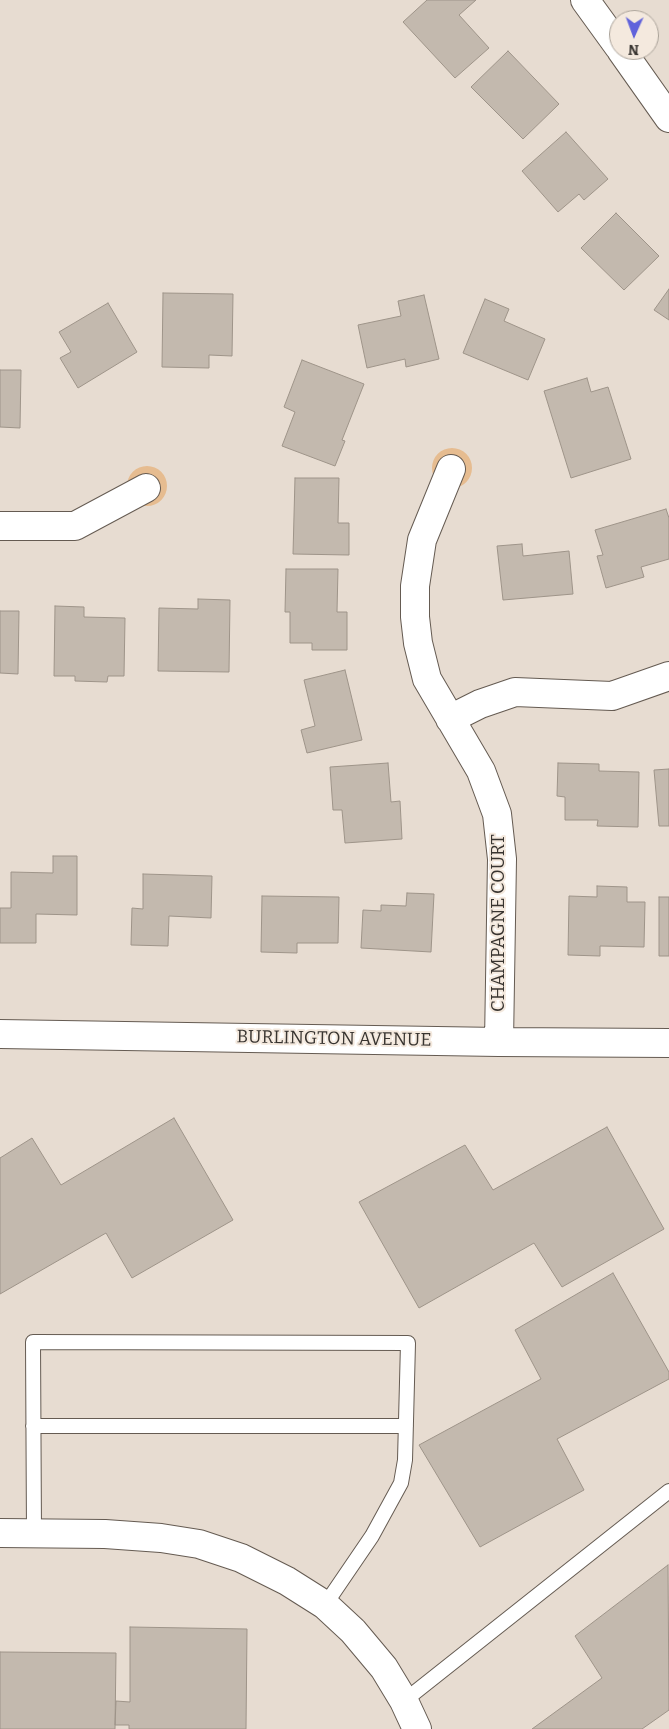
<!DOCTYPE html>
<html>
<head>
<meta charset="utf-8">
<style>
	body { margin:0 }
	#map { position:relative; width:669px; height:1729px; overflow:hidden; background:#e7dcd1; font-family:Bitter,serif }
	canvas { display:block }
	.north { position:absolute; left:609px; top:10px; width:50px; height:50px; box-sizing:border-box; background:#f4e9de; border:1px solid #a9a198; border-radius:50%; rotate:182deg; font-size:14px; font-weight:700; line-height:20px; text-align:center; color:#383430 }
	.north::after { content:''; display:block; margin:auto; width:18px; height:22px; background:#6062db; clip-path:polygon(50% 0,100% 100%,50% 72%,0 100%) }
</style>
</head>
<body>
<div id="map">
<canvas width="669" height="1729"></canvas>
<div class="north">N</div>
</div>
<script>
const g = document.querySelector('canvas').getContext('2d');
g.lineJoin = 'round';
function fillPath(path, color) { g.fillStyle = color; g.fill(path, 'evenodd'); }
const shape = rows => new Path2D(rows.map(r => 'M' + r).join(''));
function trace(path, color, width, dash) { g.strokeStyle = color; g.lineWidth = width; g.lineCap = dash ? 'butt' : 'round'; g.setLineDash(dash || []); g.stroke(path); }
function label(font, color, halo, rows, align = 'center') {
  g.font = font + ' Bitter,serif'; g.lineWidth = 4; g.setLineDash([]); g.textBaseline = 'middle'; g.strokeStyle = halo; g.fillStyle = color; for (const [text, x, y, turn = 0] of rows) {
    g.save(); g.translate(x, y); g.rotate((+turn || 0) * Math.PI / 180); g.textAlign = isNaN(turn) ? turn : align; if (halo) g.strokeText(text, 0, 0); g.fillText(text, 0, 0); g.restore();
  }
}
const green = shape([
	'432 468a20 20 0 1 1 40 0a20 20 0 1 1-40 0Z',
	'127 486a20 20 0 1 1 40 0a20 20 0 1 1-40 0Z'
]);
const building = shape([
	[427,0,476,0,459,15,489,48,455,78,403,22,427,0],
	[508,51,559,104,523,139,471,87,508,51],
	[566,132,608,179,584,200,579,194,558,212,522,171,566,132],
	[616,213,659,256,624,290,581,248,616,213],
	[669,289,669,320,654,310,669,289],
	[163,293,233,294,232,356,209,355,209,368,162,367,163,293],
	[424,295,439,359,406,367,405,359,367,368,358,325,401,316,398,301,424,295],
	[485,299,509,309,504,321,545,339,528,380,463,353,485,299],
	[108,303,137,352,78,388,60,358,71,352,59,332,108,303],
	[302,360,364,384,342,440,345,441,335,466,282,446,295,412,284,407,302,360],
	[0,370,21,370,20,428,0,427,0,370],
	[587,378,591,392,608,387,631,459,571,478,544,391,587,378],
	[295,478,339,478,338,523,349,523,349,555,293,554,295,478],
	[666,509,669,518,669,559,641,567,644,577,606,588,597,556,603,555,595,530,666,509],
	[522,544,523,556,569,551,573,594,503,600,497,546,522,544],
	[286,569,338,569,337,612,347,612,347,650,312,650,312,643,290,643,290,612,285,612,286,569],
	[198,599,230,600,229,672,158,671,159,608,198,609,198,599],
	[55,606,84,607,84,617,125,618,124,676,108,676,107,682,75,681,75,676,54,676,55,606],
	[0,611,19,611,18,674,0,673,0,611],
	[345,670,362,740,307,753,301,730,315,726,304,680,345,670],
	[388,763,391,802,400,801,402,839,345,843,342,810,333,810,330,767,388,763],
	[558,763,599,764,599,771,639,772,638,827,597,826,598,820,565,820,565,797,557,796,558,763],
	[669,769,669,826,659,826,654,770,669,769],
	[53,856,77,856,77,915,36,914,36,943,0,943,0,908,11,908,11,872,53,873,53,856],
	[143,874,212,876,211,918,169,916,168,946,131,945,132,908,143,909,143,874],
	[597,886,627,887,627,902,645,902,644,947,600,946,600,956,568,955,569,896,597,897,597,886],
	[407,893,434,894,431,952,361,948,363,910,381,911,381,905,406,906,407,893],
	[262,896,339,897,338,943,297,943,297,953,261,952,262,896],
	[659,897,669,897,669,956,659,956,659,897],
	[174,1118,233,1220,132,1278,106,1233,0,1294,0,1158,32,1138,61,1185,174,1118],
	[607,1127,664,1229,562,1287,534,1243,419,1308,359,1202,465,1145,493,1190,607,1127],
	[613,1273,669,1372,669,1379,557,1439,584,1490,480,1547,419,1445,541,1379,515,1330,613,1273],
	[668,1565,669,1710,642,1729,532,1729,602,1678,575,1636,668,1565],
	[130,1627,247,1629,246,1729,129,1729,129,1725,115,1725,116,1701,130,1702,130,1627],
	[0,1652,116,1653,115,1729,0,1729,0,1652]
]);
const lane = shape([
	[33,1426,406,1426],
	[34,1534,33,1342,408,1343,405,1460,401,1483,372,1536,325,1605],
	[404,1701,669,1491]
]);
const street = shape([
	[585,0,619,47],
	[621,50,669,118],
	[451,469,422,540,415,586,415,617,418,643,427,679,481,771,497,814,502,859,499,1042],
	[0,526,75,526,146,488],
	[450,719,480,704,515,692,612,696,669,676],
	[0,1034,499,1042,669,1043],
	[0,1533,105,1534,161,1538,199,1544,241,1558,287,1581,325,1605,353,1631,384,1668,404,1701,417,1729]
]);
const streetNames = [
	["CHAMPAGNE COURT",499,923,-90],
	["BURLINGTON AVENUE",334,1039,1]
];
fillPath(green, '#e6bc90');
fillPath(building, '#c3b9ae');
trace(building, '#9e9489', 1);
trace(lane, '#655b52', 16);
trace(street, '#655b52', 30);
trace(lane, '#fff', 14);
trace(street, '#fff', 28);
label('18px', '#383430', '#f4e9de', streetNames);
</script>
</body>
</html>
